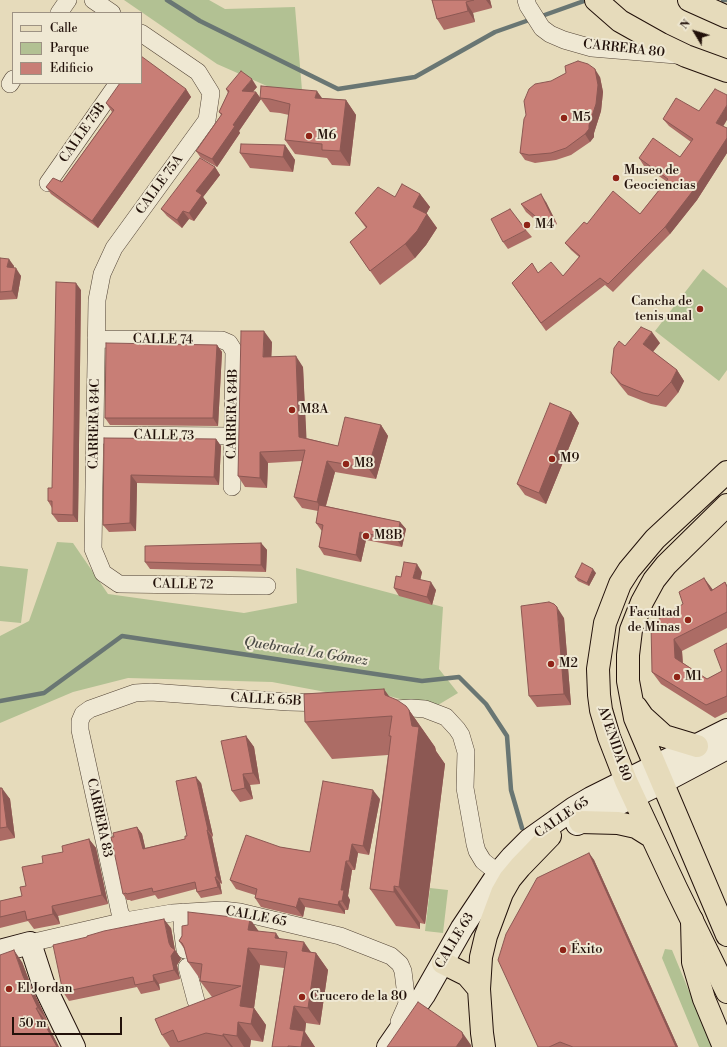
<!DOCTYPE html>
<html>
<head>
<meta charset="utf-8">
<style>
	body { margin:0 }
	#map { position:relative; width:727px; height:1047px; overflow:hidden; background:#e6dbbb; font-family:"Libre Bodoni",serif }
	canvas { display:block }
	.legend { position:absolute; left:12px; top:12px; width:130px; height:72px; box-sizing:border-box; background:#efe8d3; border:1px solid #9d9283; margin:0; padding:5px 7px; list-style:none; font-size:12px; color:#22110a }
	.legend li { display:flex; align-items:center; gap:8px; height:20px }
	.legend b { width:20px; border:1px solid #9d9283 }
	.north { position:absolute; left:675px; top:12px; width:40px; height:40px; -webkit-text-stroke:3px #efe8d3; paint-order:stroke; rotate:308deg; font-size:11px; font-weight:700; line-height:16px; text-align:center; color:#22110a }
	.north::after { content:''; display:block; margin:auto; width:14px; height:18px; background:#22110a; clip-path:polygon(50% 0,100% 100%,50% 72%,0 100%) }
	.scale { position:absolute; left:12px; top:1017px; width:110px; height:18px; box-sizing:border-box; border:2px solid #22110a; border-top:0; padding-left:5px; font-size:12px; line-height:14px; white-space:nowrap; color:#22110a; -webkit-text-stroke:3px #efe8d3; paint-order:stroke }
</style>
</head>
<body>
<div id="map">
<canvas width="727" height="1047"></canvas>
<ul class="legend">
<li><b style="height:5px;background:#e6dbbb"></b>Calle</li>
<li><b style="height:11px;background:#b2c193"></b>Parque</li>
<li><b style="height:11px;background:#c87e76"></b>Edificio</li>
</ul>
<div class="north">N</div>
<div class="scale">50 m</div>
</div>
<script>
const g = document.querySelector('canvas').getContext('2d');
g.lineJoin = 'round';
function fillPath(path, color) { g.fillStyle = color; g.fill(path, 'evenodd'); }
const shape = rows => new Path2D(rows.map(r => 'M' + r).join(''));
function trace(path, color, width, dash) { g.strokeStyle = color; g.lineWidth = width; g.lineCap = dash ? 'butt' : 'round'; g.setLineDash(dash || []); g.stroke(path); }
function label(font, color, halo, rows, align = 'center') {
  g.font = font + ' "Libre Bodoni",serif'; g.lineWidth = 4; g.setLineDash([]); g.textBaseline = 'middle'; g.strokeStyle = halo; g.fillStyle = color; for (const [text, x, y, turn = 0] of rows) {
    g.save(); g.translate(x, y); g.rotate((+turn || 0) * Math.PI / 180); g.textAlign = isNaN(turn) ? turn : align; if (halo) g.strokeText(text, 0, 0); g.fillText(text, 0, 0); g.restore();
  }
}
const green = shape([
	[124,0,209,0,225,9,295,7,302,90,276,90,217,64],
	[703,269,727,288,727,370,719,381,655,331],
	[57,542,73,543,108,594,244,613,297,603,296,568,443,607,439,669,458,693,433,708,389,696,331,693,272,682,128,678,73,692,0,723,0,636,29,621],
	[0,566,28,569,21,623,0,621],
	[430,888,448,890,443,933,425,931],
	[665,949,672,950,712,1047,699,1047,662,958]
]);
const stream = shape([
	[167,0,200,21,338,89,415,77,495,32,532,19],
	[723,0,727,0],
	[539,17,587,0],
	[0,701,44,693,122,636,422,681,459,677,486,704,507,736,511,790,522,828]
]);
const minor = shape([
	[93,0,112,13],
	[526,0,528,6,542,28,550,34,564,40,592,48,676,55],
	[59,13,68,0],
	[141,33,198,72,211,93,207,120,114,248,102,274,97,300,93,549,103,573,119,584,267,586],
	[10,84,13,79],
	[48,183,118,83],
	[96,339,222,340,229,343,234,351,232,487],
	[95,435,233,436],
	[385,708,395,709,411,708,425,709,446,717,457,729,461,735,466,752,465,788,475,844,477,851,483,861,493,869,500,871],
	[183,912,182,927,185,950],
	[125,921,120,913,80,730,80,721,83,714,90,709,135,693,151,692,288,702,327,703],
	[30,943,125,921,172,913,222,910,240,912,340,936,391,956,400,964,403,971,407,1004,399,1022],
	[187,967,196,1001]
]);
const secondary = shape([
	[577,824,663,782,727,748],
	[0,951,30,943,43,983,74,1047],
	[388,1047,424,995,462,928,500,871,512,857,529,840,574,808,591,798,727,730]
]);
const primary = shape([
	[596,0,620,21,661,44,686,56,727,71],
	[689,0,727,17],
	[727,472,655,539,629,570,620,584,605,623,598,669,599,695,601,710,609,737,626,781,676,888,727,992],
	[727,505,666,565,654,580,642,602,631,630,628,655,628,681,635,718,727,935],
	[636,707,643,717,664,736,697,746],
	[580,822,618,823,636,827,652,837]
]);
const trunk = shape([
	[692,920,693,962,704,999,724,1047],
	[443,963,467,975,479,989],
	[484,1047,482,1033,479,989,481,957,486,936,502,893,510,879,520,867,550,836]
]);
const wall = shape([
	[432,0,490,0,492,8,473,13,475,22,444,30,437,19],
	[600,77,603,92,601,111,594,133,594,137,590,142,571,155,556,160,535,163,525,160,520,153,526,115],
	[257,87,253,92,256,92,261,99,239,131,240,133,217,167,201,158,196,151,221,115,219,112,228,93,226,89],
	[186,89,191,97,98,228,51,194,46,187,62,182,112,112,106,103],
	[260,98,322,98,346,100,356,115,350,166,332,165,327,158,295,154,285,140,289,115,280,113,270,112],
	[663,119,723,126,727,128,727,153,697,200,670,234,613,292,605,285,546,331,512,283,538,273,563,276,579,257,571,250,565,243,587,224,640,214,666,181,644,166,639,158,680,157,691,142,669,126],
	[285,145,295,160,293,172,250,168,240,153],
	[215,167,220,175,203,197,207,203,194,221,189,219,182,228,167,216,161,209],
	[420,194,430,207,426,214,427,214,437,228,426,245,415,258,380,285,350,242,366,228,355,213,395,197],
	[546,202,557,224,547,230,526,212,521,204],
	[526,230,532,237,508,249,503,242],
	[0,258,14,266,14,268,21,276,17,299,0,300],
	[81,290,78,522,58,522,52,514,52,508,48,501,52,488],
	[272,342,271,357,303,367,306,438,338,446,381,425,388,436,376,479,335,472,326,506,400,522,406,529,402,547,366,540,361,562,324,555,319,547,322,531,321,530,316,523,318,511,302,508,294,497,302,461,268,463,267,488,245,487,238,476],
	[660,343,653,352,677,370,684,381,678,393,666,407,651,404,628,395,619,384,611,373,625,346],
	[217,345,222,352,218,426,110,425,105,418],
	[571,412,579,423,546,504,525,495,517,484],
	[104,438,216,439,221,446,219,485,137,483,136,531,109,532,103,525],
	[261,543,267,550,266,572,150,569,145,562],
	[422,572,420,580,436,590,432,605,399,596,394,588,401,577],
	[596,573,589,586,578,581,575,577],
	[704,578,713,590,725,582,727,585,727,628,682,651,683,663,707,679,722,671,727,643,727,712,715,718,661,684,652,672,683,604],
	[564,618,571,705,537,707,529,696],
	[390,697,409,710,435,747,436,751,445,764,425,924,420,923,420,929,396,926,370,889,388,755,332,759,305,722],
	[246,736,254,747,260,784,250,785,253,799,240,802,232,791],
	[201,783,213,836,212,837,222,884,220,883,222,894,201,898,197,892,196,889,158,899,155,895,131,901,130,900,127,900,123,894,114,837,137,827,142,834,145,848,185,839,187,836],
	[0,788,10,799,15,838,0,841],
	[380,799,369,855,358,853,355,870,352,870,348,896,350,900,348,910,345,910,345,914,305,907,303,917,261,907,255,898,255,895,236,889,230,880,280,847,310,852],
	[89,839,96,848,108,904,58,916,60,924,34,929,28,921,0,928,0,901,22,896,26,886,43,863,63,852],
	[589,853,594,860,678,1047,538,1047],
	[250,919,259,932,279,938,311,952,316,953,328,970,320,1025,306,1023,305,1032,315,1047,272,1047,284,968,260,965,254,1008,266,1025,263,1042,251,1040,250,1047,170,1047,162,1035,212,997,200,981,200,979,188,962,185,950,179,941,182,936,188,925],
	[171,928,175,950,181,959,177,965,180,979,159,984,160,990,141,994,137,987,69,1001,63,992],
	[22,962,32,988,47,1020,45,1020,59,1047,0,1047]
]);
const shadedWall = shape([
	[486,0,490,0,492,8],
	[466,2,473,13,475,22,468,11],
	[595,69,600,77,603,92,601,111,594,133,594,137,590,142,585,134,589,125],
	[252,79,257,87,247,98,242,91],
	[186,89,191,97,98,228,92,221],
	[317,91,327,105,315,98],
	[256,92,261,99,239,131,240,133,217,167,212,159,233,125],
	[346,100,356,115,350,166,340,151],
	[727,105,727,120,721,130,716,123],
	[727,138,727,153,697,200,670,234,665,227],
	[285,145,295,160,293,172,283,157],
	[215,167,220,175,203,197,207,203,194,221,189,213,196,191],
	[420,194,430,207,423,220,413,207],
	[541,194,546,202,557,224,552,217],
	[183,211,189,219,182,228,177,220],
	[427,214,437,228,426,245,415,258,405,244],
	[9,259,14,266,12,274,7,267],
	[16,268,21,276,17,299,12,291],
	[76,283,81,290,78,522,73,515],
	[264,331,272,342,271,368,263,357],
	[652,332,660,343,650,355,643,344],
	[217,345,222,352,218,426,213,418],
	[296,356,303,367,307,448,299,437],
	[677,370,684,381,678,393,671,382],
	[571,412,579,423,546,504,539,493],
	[381,425,388,436,376,479,368,468],
	[216,439,221,446,219,485,214,477],
	[260,452,268,463,267,488,260,478],
	[327,461,335,472,324,512,317,502],
	[131,475,137,483,136,531,130,523],
	[400,522,406,529,402,547,397,540],
	[360,532,366,540,361,562,356,555],
	[261,543,267,550,266,572,261,565],
	[417,564,422,572,419,586,413,578],
	[593,569,596,573,589,586,587,583],
	[704,578,713,590,711,591],
	[431,582,436,590,432,605,427,597],
	[557,607,564,618,571,705,564,694],
	[674,639,682,651,683,670,675,658],
	[384,689,410,726,385,695],
	[409,710,435,747,436,751,445,764,425,924,399,887,412,726],
	[246,736,254,747,260,784,253,773],
	[243,774,250,785,253,799,245,788],
	[196,777,201,783,213,836,208,830],
	[2,788,10,799,15,838,7,827],
	[373,790,380,799,369,855,363,846],
	[137,827,142,834,147,855,143,849],
	[207,830,212,837,222,884,217,877],
	[89,839,96,848,108,904,102,895],
	[352,844,358,853,355,870,349,861],
	[589,853,594,860,678,1047,676,1047],
	[346,861,352,870,348,896,350,900,348,910,342,901,341,890],
	[215,877,220,883,222,894,218,887],
	[394,886,420,923,420,929,394,892],
	[299,898,305,907,303,917,296,908],
	[339,901,345,910,345,914,338,905],
	[52,906,58,916,60,924,53,914],
	[164,919,171,928,175,950,181,959,177,965,180,979,174,970,171,956,171,947,169,943],
	[250,919,262,936,248,930],
	[276,933,288,951,275,938],
	[304,942,315,958,316,953,328,970,320,1025,308,1008,302,951],
	[248,948,260,965,254,1008,266,1025,263,1042,251,1024,240,1006],
	[14,950,22,962,32,988,47,1020,38,1008,23,976],
	[153,975,159,984,160,990,154,981],
	[294,1006,306,1023,305,1032,315,1047,301,1047,290,1029],
	[36,1008,45,1020,59,1047,57,1047],
	[238,1022,251,1040,250,1047,244,1047,237,1036],
	[462,1032,471,1045,471,1047,456,1047],
	[223,1034,233,1047,231,1047,223,1036]
]);
const building = shape([
	[432,0,474,0,466,2,468,11,437,19,432,0],
	[141,56,186,89,92,221,46,187,53,178,62,182,114,110,106,103,120,83,141,83,141,56],
	[578,61,588,64,595,69,598,85,596,104,589,125,589,129,585,134,566,148,551,153,529,155,520,153,524,119,526,115,524,101,529,89,535,84,551,81,566,73,565,66,578,61],
	[241,71,252,79,242,91,256,92,233,125,235,126,212,159,196,151,222,114,219,112,229,91,226,89,241,71],
	[261,86,317,91,315,98,346,100,340,151,322,150,322,144,285,140,290,104,270,99,260,98,261,86],
	[715,89,727,95,727,105,716,123,727,128,727,138,692,192,665,227,608,284,600,278,541,323,512,283,532,263,538,273,551,262,563,276,580,256,565,243,584,222,587,224,613,191,640,214,668,179,639,158,653,138,680,157,693,139,663,119,676,98,699,111,715,89],
	[241,144,285,145,283,157,240,153,241,144],
	[200,158,215,167,196,191,202,195,189,213,183,211,177,220,161,209,200,158],
	[402,184,420,194,413,207,427,214,417,231,405,244,370,271,350,242,367,227,355,213,378,187,395,197,402,184],
	[541,194,552,217,542,222,521,204,541,194],
	[510,209,526,230,503,242,491,219,510,209],
	[0,258,9,259,7,267,16,268,12,291,0,292,0,258],
	[56,282,76,283,73,515,52,514,52,501,48,501,48,488,52,488,56,282],
	[641,327,652,332,643,344,677,370,671,382,658,396,643,393,621,384,611,373,614,348,619,341,625,346,641,327],
	[241,331,264,331,263,357,296,356,299,437,338,446,345,417,381,425,368,468,327,461,317,502,294,497,305,450,260,452,260,478,238,476,241,331],
	[106,343,217,345,213,418,105,418,106,343],
	[550,403,571,412,539,493,517,484,550,403],
	[104,438,216,439,214,477,131,475,130,523,103,525,104,438],
	[319,505,400,522,397,540,360,532,356,555,319,547,323,525,316,523,319,505],
	[261,543,261,565,145,562,145,546,261,543],
	[404,562,417,564,413,578,431,582,427,597,394,588,396,576,401,577,404,562],
	[582,563,593,569,587,583,575,577,582,563],
	[704,578,711,591,725,582,727,587,727,612,674,639,675,658,707,679,722,671,714,650,727,643,727,696,706,705,652,672,651,624,683,604,679,592,704,578],
	[549,602,554,604,557,607,564,694,529,696,521,606,549,602],
	[384,689,385,695,397,700,406,706,409,710,412,726,419,727,399,887,394,886,394,892,370,889,386,776,391,736,389,736,392,716,305,722,304,694,384,689],
	[246,736,253,773,243,774,245,788,232,791,221,741,246,736],
	[196,777,208,830,207,830,217,877,215,877,218,887,197,892,195,882,153,892,152,888,127,894,126,893,123,894,111,837,114,837,113,833,137,827,143,849,185,839,185,836,187,836,176,781,196,777],
	[323,781,373,790,363,846,352,844,349,861,346,861,341,890,344,890,342,901,339,901,338,905,299,898,296,908,295,907,255,898,257,889,230,880,246,835,280,847,310,852,323,781],
	[0,788,2,788,7,827,0,828,0,788],
	[89,839,102,895,52,906,53,914,27,920,25,911,0,917,0,901,22,896,20,887,26,886,22,867,43,863,42,856,63,852,62,846,89,839],
	[589,853,676,1047,573,1047,560,1042,549,1047,538,1047,498,960,506,934,537,878,589,853],
	[188,912,250,919,248,930,276,933,275,938,304,942,302,951,316,953,308,1008,294,1006,290,1029,304,1031,301,1047,288,1046,288,1047,272,1047,287,952,248,948,240,1006,254,1008,251,1024,238,1022,237,1036,223,1034,223,1036,206,1033,178,1042,173,1030,162,1035,155,1019,241,986,200,981,202,964,188,962,184,947,182,943,179,941,182,936,182,926,188,925,188,912],
	[164,919,169,943,171,947,175,950,171,956,174,970,153,975,154,981,135,985,133,977,63,992,53,945,87,937,87,936,104,931,164,919],
	[14,950,23,976,38,1008,36,1008,57,1047,0,1047,0,955,14,950],
	[418,1002,462,1032,463,1037,456,1047,387,1047,418,1002]
]);
const markers = [
	[564,118,4,"#8f2418"],
	[309,136,4,"#8f2418"],
	[616,178,4,"#8f2418"],
	[527,225,4,"#8f2418"],
	[700,309,4,"#8f2418"],
	[292,410,4,"#8f2418"],
	[552,459,4,"#8f2418"],
	[346,464,4,"#8f2418"],
	[366,536,4,"#8f2418"],
	[688,620,4,"#8f2418"],
	[551,664,4,"#8f2418"],
	[677,677,4,"#8f2418"],
	[563,950,4,"#8f2418"],
	[9,989,4,"#8f2418"],
	[302,997,4,"#8f2418"]
];
const streetNames = [
	["CARRERA 80",624,49,6],
	["CALLE 75B",83,133,-55],
	["CALLE 75A",160,185,-54],
	["CALLE 74",163,340,1],
	["CARRERA 84B",233,414,-89],
	["CARRERA 84C",95,424,-89],
	["CALLE 73",164,436,1],
	["CALLE 72",183,585,1],
	["CALLE 65B",266,700,3],
	["AVENIDA 80",614,744,71],
	["CARRERA 83",99,818,78],
	["CALLE 65",562,818,-34],
	["CALLE 65",256,917,11],
	["CALLE 63",455,941,-59]
];
const poiNames = [
	["M5",572,118],
	["M6",317,136],
	["Museo de",624,171],
	["Geociencias",624,186],
	["M4",535,225],
	["Cancha de",692,302,"right"],
	["tenis unal",692,317,"right"],
	["M8A",300,410],
	["M9",560,459],
	["M8",354,464],
	["M8B",374,536],
	["Facultad",680,613,"right"],
	["de Minas",680,628,"right"],
	["M2",559,664],
	["M1",685,677],
	["Éxito",571,950],
	["El Jordan",17,989],
	["Crucero de la 80",310,997]
];
const waterNames = [
	["Quebrada La Gómez",306,652,9]
];
fillPath(green, '#b2c193');
trace(stream, '#697673', 4.5);
trace(minor, '#534436', 18);
trace(secondary, '#22110a', 24);
trace(primary, '#22110a', 24);
trace(trunk, '#22110a', 24);
trace(minor, '#efe8d3', 17);
trace(secondary, '#efe8d3', 22);
trace(primary, '#e6dbbb', 22);
trace(trunk, '#e6dbbb', 22);
fillPath(wall, '#ac6c65');
fillPath(shadedWall, '#8c5853');
fillPath(building, '#c87e76');
trace(building, '#8c5853', 1);
for (const [x, y, r, color] of markers) { const dot = new Path2D(); dot.arc(x, y, r, 0, 2 * Math.PI); g.fillStyle = color; g.fill(dot); trace(dot, '#efe8d3', 1.5); }
label('13px', '#22110a', '#efe8d3', streetNames);
label('13px', '#22110a', '#efe8d3', poiNames, 'left');
label('italic 14px', '#4c4c47', '#efe8d3', waterNames);
</script>
</body>
</html>
